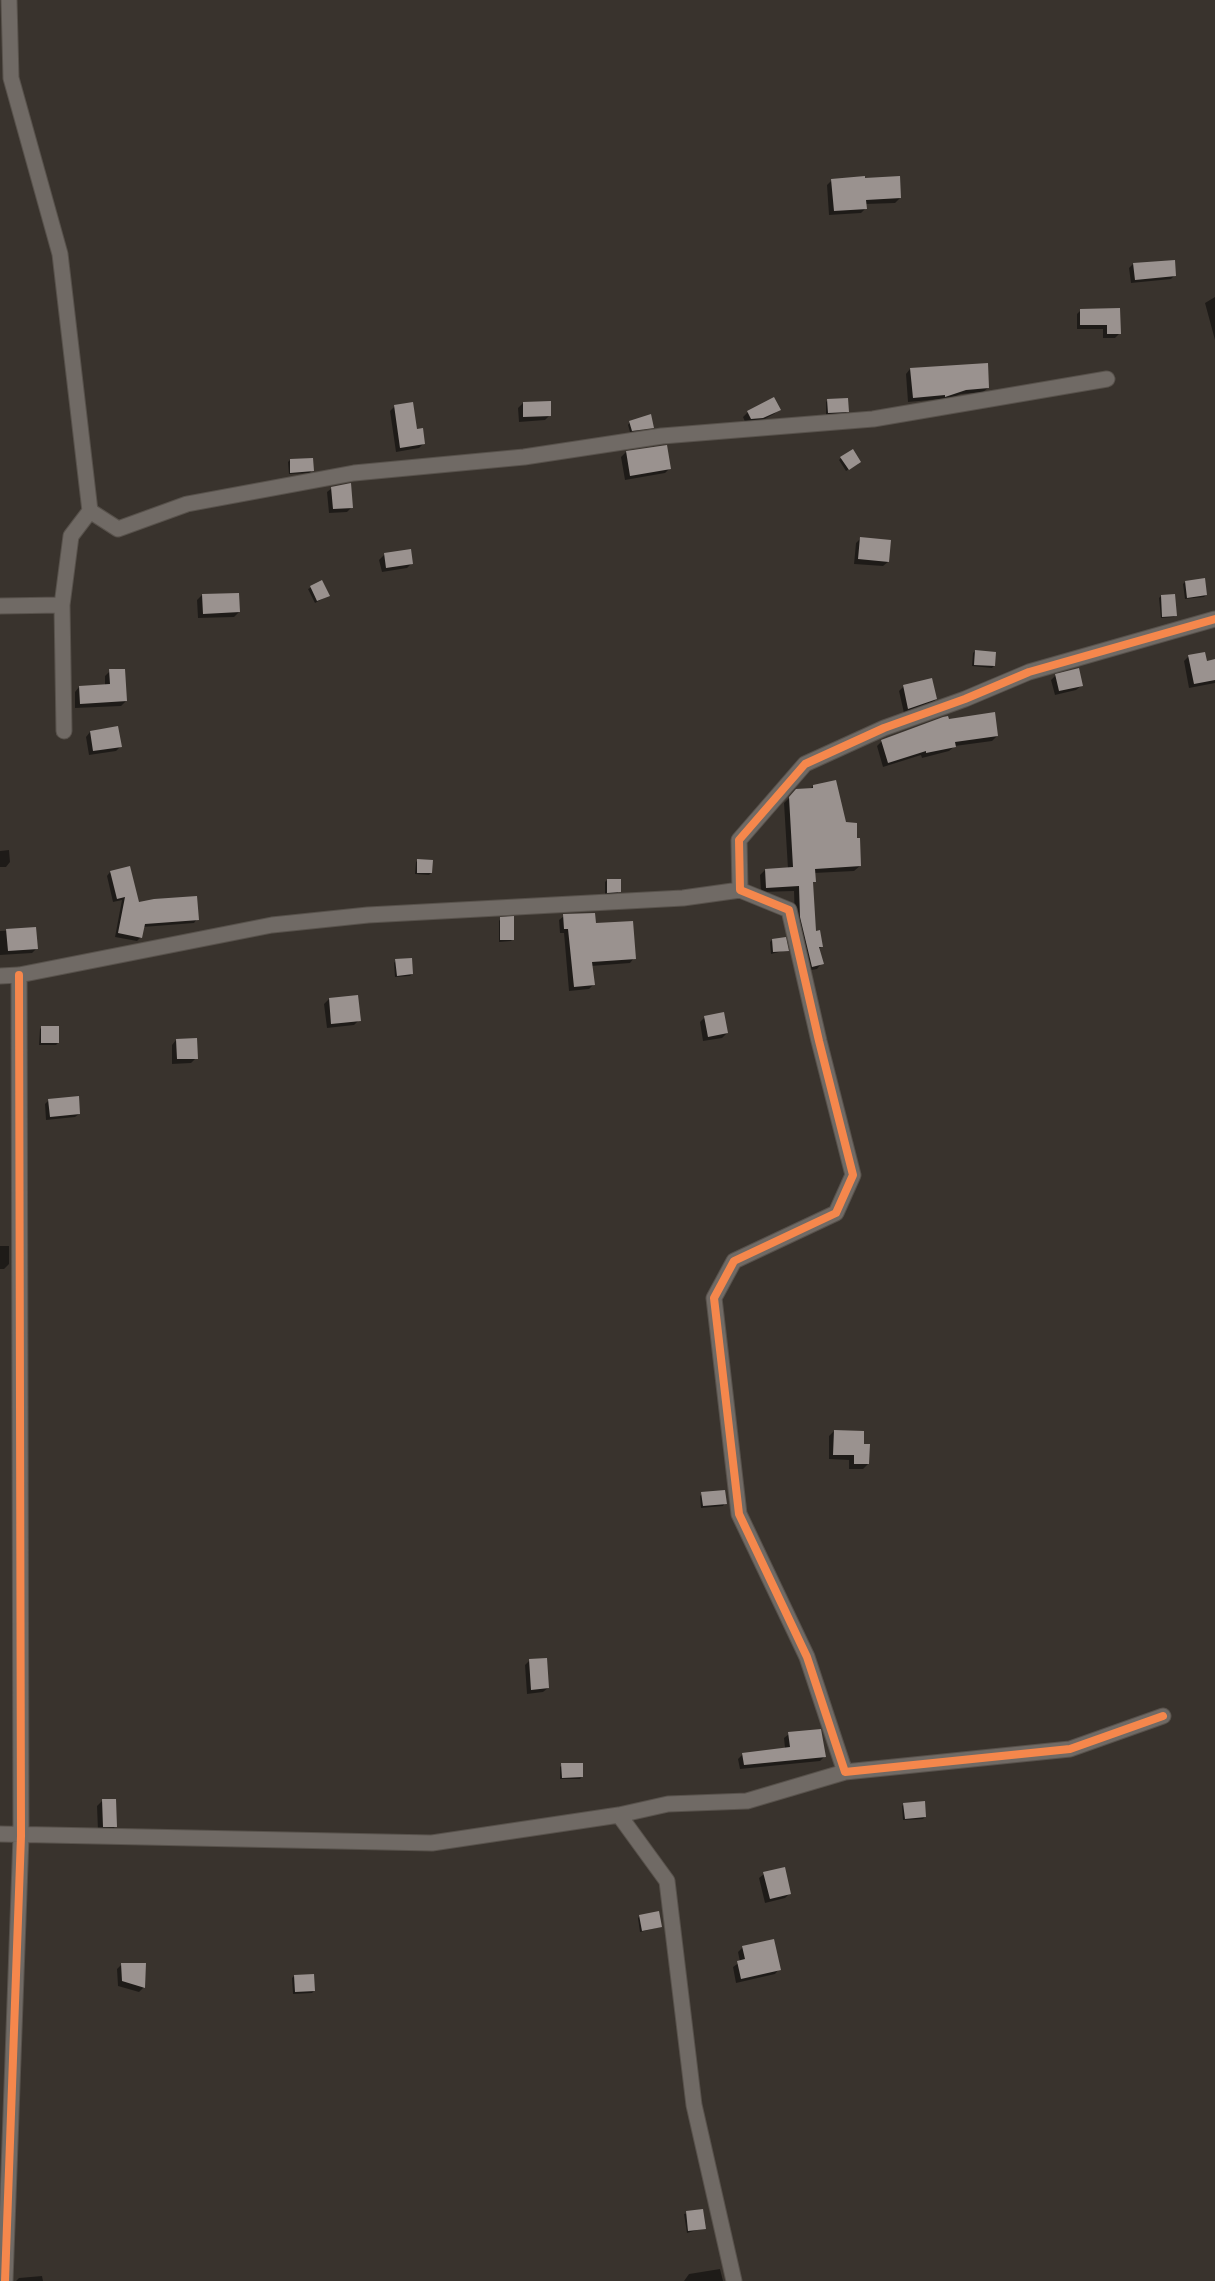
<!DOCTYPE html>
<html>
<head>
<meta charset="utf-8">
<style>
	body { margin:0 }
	canvas { display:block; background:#39332d }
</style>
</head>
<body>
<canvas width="1215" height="2281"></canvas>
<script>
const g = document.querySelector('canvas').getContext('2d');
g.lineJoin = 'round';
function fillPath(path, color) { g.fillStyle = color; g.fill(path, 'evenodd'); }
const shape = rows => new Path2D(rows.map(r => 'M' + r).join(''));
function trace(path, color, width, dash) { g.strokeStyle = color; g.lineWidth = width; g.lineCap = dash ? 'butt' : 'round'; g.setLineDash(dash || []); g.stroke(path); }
const shadow = shape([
	[832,180,900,198,895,203,866,204,866,208,861,213,829,215,827,185],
	[1174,261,1175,275,1171,279,1131,283,1129,268,1133,264],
	[1215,297,1215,340,1205,303],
	[1119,309,1119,334,1115,338,1103,338,1103,329,1077,329,1077,314,1081,310],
	[910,369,988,388,983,392,961,394,941,401,940,399,908,402,906,374],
	[774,399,779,409,774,414,757,423,746,424,743,417,748,412],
	[828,400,848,411,846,413,826,415,826,402],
	[523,403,550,415,545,420,519,422,518,408],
	[395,406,416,430,424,443,419,448,396,452,390,411],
	[630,422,653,427,630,432,628,425],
	[626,452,670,468,665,473,625,480,621,457],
	[841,458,858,464,846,471,839,460],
	[290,460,312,470,310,473,289,474,288,462],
	[332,488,351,508,347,512,329,513,327,492],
	[861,538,888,562,883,566,854,564,856,543],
	[384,555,412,563,407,568,382,572,379,560],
	[322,582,326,597,315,603,308,589],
	[1185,582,1206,595,1204,597,1185,599,1183,584],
	[202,595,239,612,234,617,198,618,197,600],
	[1161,596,1176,615,1174,617,1161,618,1159,598],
	[975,651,994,666,992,668,972,666,973,653],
	[1188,657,1206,663,1215,661,1215,683,1189,688,1184,661],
	[110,671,126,701,121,706,75,708,75,692,79,687,105,686,105,676],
	[1056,675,1081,686,1076,690,1055,695,1051,680],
	[904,686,936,699,931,704,904,713,899,691],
	[948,720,997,736,992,741,955,746,949,751,922,758,921,755,883,767,877,746,882,741],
	[90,732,121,746,116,751,89,755,86,737],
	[813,786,855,839,860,866,854,871,814,873,814,881,812,884,815,933,821,947,819,949,822,963,817,969,806,971,795,923,794,891,761,892,760,875,765,870,788,869,784,803,791,796,810,789],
	[9,850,10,862,6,867,0,867,0,851],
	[418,860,431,873,429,875,415,874,416,862],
	[110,872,138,904,197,919,194,923,143,927,141,937,137,941,115,937,122,900,113,902,107,876],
	[607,880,619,891,617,894,605,894,605,882],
	[564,916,595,925,634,958,630,963,591,966,594,984,589,989,569,991,564,933,560,933,559,920],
	[501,918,513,939,511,941,499,942,499,921],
	[35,929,37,948,32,953,0,955,0,931],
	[772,940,787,950,771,954,770,942],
	[396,960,412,974,410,976,395,977,394,963],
	[329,999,359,1020,354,1025,327,1028,324,1004],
	[704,1018,727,1033,722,1038,703,1041,700,1022],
	[42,1027,58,1043,56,1045,39,1045,40,1029],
	[176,1040,196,1058,191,1063,172,1064,172,1045],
	[49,1100,79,1114,75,1117,46,1120,45,1104],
	[0,1246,9,1246,9,1264,4,1269,0,1269],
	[834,1431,862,1445,868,1464,863,1469,849,1469,849,1460,829,1459,829,1436],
	[702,1494,725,1503,723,1506,701,1508,700,1496],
	[530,1660,548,1688,543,1692,527,1694,525,1665],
	[789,1734,825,1756,820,1761,740,1769,738,1759,743,1754,785,1748,784,1738],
	[562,1765,582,1777,580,1779,560,1779,560,1767],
	[102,1801,115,1827,110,1831,98,1831,97,1806],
	[904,1804,925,1817,923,1819,903,1820,902,1806],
	[764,1874,790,1893,785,1898,765,1903,759,1878],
	[640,1916,660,1927,640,1932,638,1918],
	[743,1947,779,1969,775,1974,736,1983,733,1967,740,1962,738,1952],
	[122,1964,144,1987,139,1992,118,1986,117,1969],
	[294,1976,314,1991,312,1993,293,1994,292,1978],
	[702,2210,704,2228,687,2233,684,2214],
	[720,2269,723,2281,684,2281,689,2274],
	[42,2276,43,2281,16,2281,19,2278]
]);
const building = shape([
	[865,176,865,178,900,176,901,198,866,200,867,209,834,211,831,179],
	[1175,260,1176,276,1135,280,1133,263],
	[1120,308,1121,334,1107,334,1107,325,1080,325,1080,309],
	[988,363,989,388,966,390,945,397,945,395,913,398,910,368],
	[774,397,781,410,763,418,751,419,747,411],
	[848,398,849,412,828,413,827,399],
	[551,401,551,416,523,417,523,402],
	[413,402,417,429,423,428,425,444,400,448,394,405],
	[651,414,654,428,632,431,629,421],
	[667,445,671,469,630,476,626,451],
	[853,449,861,462,849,470,840,457],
	[313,458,314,471,290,473,290,459],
	[351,483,353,508,333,509,331,487],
	[860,537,891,540,889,562,858,559],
	[411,549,413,564,386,568,384,553],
	[1205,578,1207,595,1187,598,1185,581],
	[322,580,330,596,317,601,310,586],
	[239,593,240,612,203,614,202,594],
	[1175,594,1177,616,1162,617,1161,595],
	[975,650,996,652,995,666,974,665],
	[1205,652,1207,661,1215,659,1215,680,1194,684,1188,655],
	[1079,668,1083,686,1059,691,1055,674],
	[109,669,125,669,127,701,80,704,79,686,110,684],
	[932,678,937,699,908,709,903,685],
	[995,712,998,736,955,742,956,747,926,753,926,751,888,763,881,740,943,717,948,716,949,719],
	[118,726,122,747,93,751,90,731],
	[836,780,846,822,857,823,857,838,860,838,861,866,815,869,816,882,813,882,816,931,820,930,823,947,819,947,824,964,812,967,800,917,799,886,766,888,765,869,793,867,789,797,796,789,813,788,813,785],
	[417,859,433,860,432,873,417,873],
	[130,866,139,902,154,899,197,896,199,920,145,924,142,938,118,933,125,897,117,899,110,871],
	[607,879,621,879,621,892,607,893],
	[595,913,596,923,633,921,636,959,592,962,595,985,574,987,568,929,564,929,563,914],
	[514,916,514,940,500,940,500,917],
	[36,927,38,949,8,951,6,929],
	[786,937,789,951,773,952,772,939],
	[412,958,413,974,397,976,395,959],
	[358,995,361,1021,331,1024,329,998],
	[724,1012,728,1033,708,1037,704,1016],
	[41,1026,59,1026,59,1043,41,1043],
	[197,1038,198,1059,177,1059,176,1039],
	[79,1096,80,1114,50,1117,48,1099],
	[834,1430,864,1431,864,1444,870,1444,869,1464,854,1464,854,1455,833,1455],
	[725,1490,727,1504,703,1506,701,1492],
	[547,1658,549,1688,531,1690,529,1659],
	[821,1729,826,1757,744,1765,742,1753,790,1747,788,1732],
	[561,1763,583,1763,583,1777,562,1778],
	[102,1799,116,1799,117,1827,103,1827],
	[925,1801,926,1817,905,1819,903,1803],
	[785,1867,791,1894,770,1899,763,1872],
	[659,1911,662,1927,642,1931,639,1915],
	[774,1939,781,1970,741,1979,737,1961,745,1959,742,1946],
	[121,1963,146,1963,145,1988,122,1981],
	[314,1974,315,1991,295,1992,294,1975],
	[703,2209,706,2229,688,2231,686,2211]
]);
const minor = shape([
	[9,0,11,78,60,254,90,511,71,536,62,605,64,731],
	[90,511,118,529,187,504,354,473,524,457,662,436,873,419,1107,379],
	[0,606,62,605],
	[0,976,19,975,272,925,368,915,683,898,740,890],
	[1163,1716,1070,1749,845,1772,807,1657,739,1514,714,1298,734,1261,836,1213,853,1175,819,1041,789,910,740,890,739,840,805,764,884,728,965,699,1029,672,1215,619],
	[619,1815,667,1881,694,2105,734,2281],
	[0,1834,432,1843,619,1815,668,1804,747,1801,845,1772],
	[5,2281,21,1836,19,975]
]);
const cycleway = shape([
	[1163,1716,1070,1749,845,1772,807,1657,739,1514,714,1298,734,1261,836,1213,853,1175,819,1041,789,910,740,890,739,840,805,764,884,728,965,699,1029,672,1215,619],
	[5,2281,21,1836,19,975]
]);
fillPath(shadow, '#0007');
fillPath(building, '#9a928f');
trace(minor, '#58524c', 17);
trace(minor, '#706a65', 15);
trace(cycleway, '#f5874c', 8);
</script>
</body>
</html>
